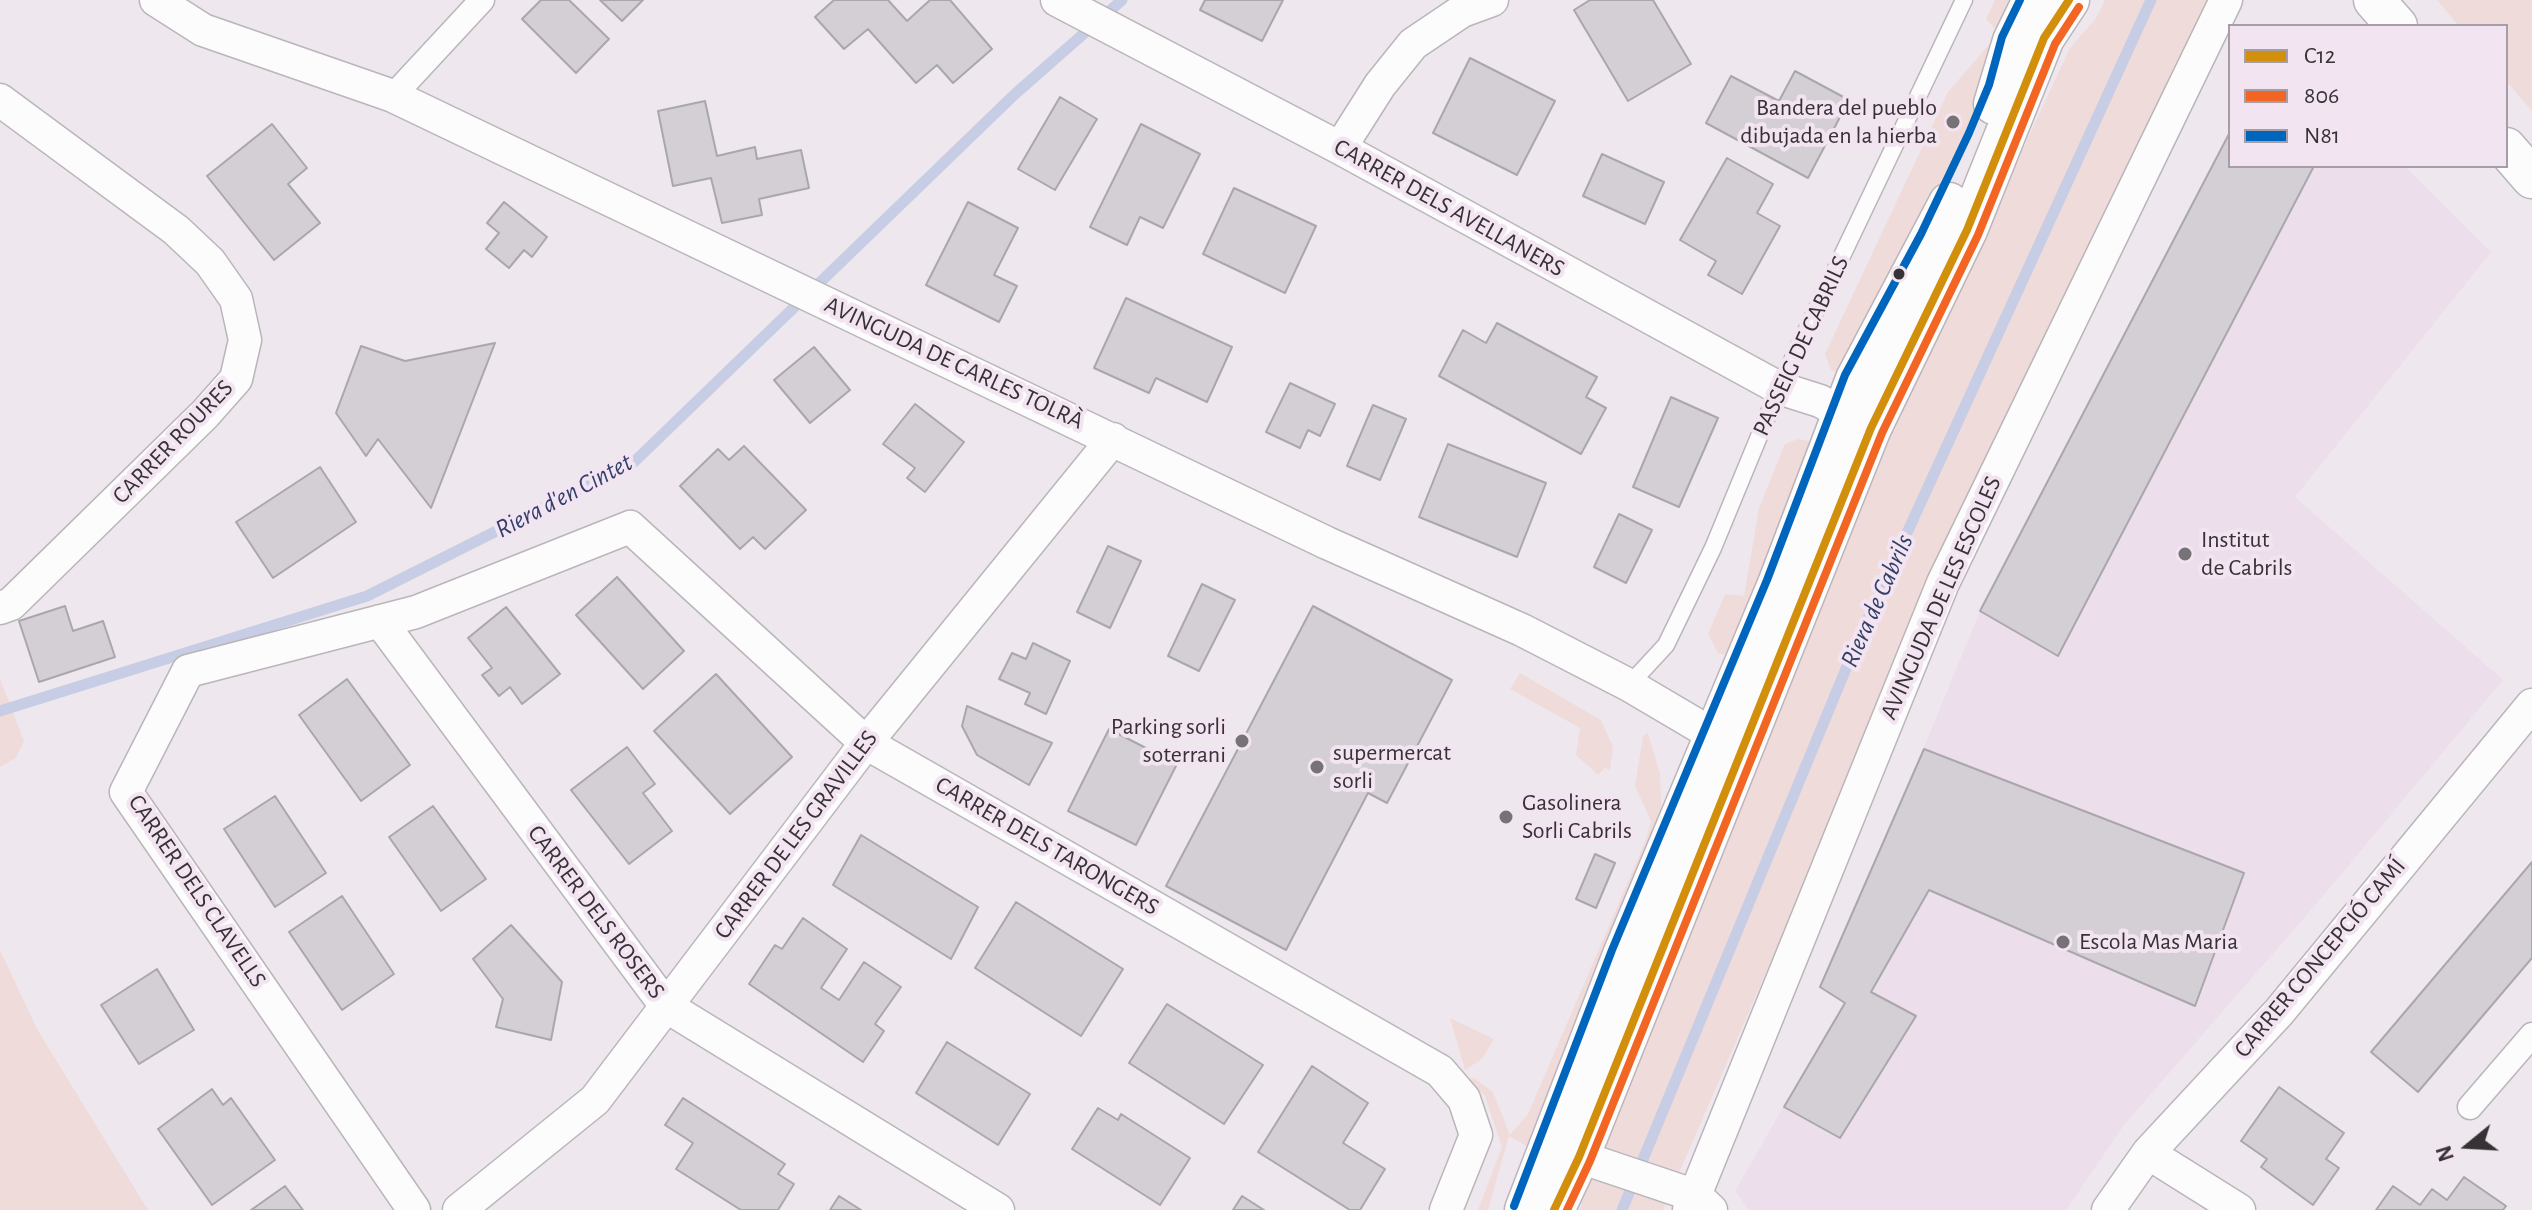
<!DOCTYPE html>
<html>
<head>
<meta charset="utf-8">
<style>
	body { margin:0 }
	#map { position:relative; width:2532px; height:1210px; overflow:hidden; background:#eee8ee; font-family:"Alegreya Sans",sans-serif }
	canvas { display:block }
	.legend { position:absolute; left:2228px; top:24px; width:280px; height:144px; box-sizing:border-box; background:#f2e4f1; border:2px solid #a79da6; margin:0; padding:10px 14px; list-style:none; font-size:24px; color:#373236 }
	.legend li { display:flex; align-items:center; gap:16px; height:40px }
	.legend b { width:40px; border:2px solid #a79da6 }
	.north { position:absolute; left:2428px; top:1106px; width:80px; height:80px; -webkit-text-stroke:6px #f2e4f1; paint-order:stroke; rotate:252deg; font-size:22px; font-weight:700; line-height:32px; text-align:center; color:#373236 }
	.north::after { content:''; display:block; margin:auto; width:28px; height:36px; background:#373236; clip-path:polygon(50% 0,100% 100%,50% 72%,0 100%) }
</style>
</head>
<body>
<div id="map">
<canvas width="2532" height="1210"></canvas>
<ul class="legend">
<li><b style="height:10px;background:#d18f0b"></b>C12</li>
<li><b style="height:10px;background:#f26522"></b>806</li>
<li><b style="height:10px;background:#0065bd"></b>N81</li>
</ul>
<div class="north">N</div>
</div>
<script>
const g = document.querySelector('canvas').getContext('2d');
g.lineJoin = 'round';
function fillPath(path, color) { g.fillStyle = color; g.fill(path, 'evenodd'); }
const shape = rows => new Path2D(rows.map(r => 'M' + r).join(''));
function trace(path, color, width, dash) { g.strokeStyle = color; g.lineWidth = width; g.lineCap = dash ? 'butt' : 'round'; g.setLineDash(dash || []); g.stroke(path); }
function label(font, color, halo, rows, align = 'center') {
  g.font = font + ' "Alegreya Sans",sans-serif'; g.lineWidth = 8; g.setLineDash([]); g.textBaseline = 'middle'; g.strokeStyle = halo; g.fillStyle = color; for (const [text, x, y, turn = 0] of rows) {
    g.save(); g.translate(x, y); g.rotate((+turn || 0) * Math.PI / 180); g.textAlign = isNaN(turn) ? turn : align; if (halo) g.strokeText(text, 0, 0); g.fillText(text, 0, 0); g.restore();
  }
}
const built = shape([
	[2230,132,2230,166,2405,166,2491,252,2295,497,2503,680,2324,895,2124,1125,2066,1210,1749,1210,1735,1191,1846,998,1824,990,1980,611]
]);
const green = shape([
	[1995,0,2019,0,1952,178,1858,365,1846,375,1831,370,1825,354,1948,92,1999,33,1986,19],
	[2105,0,2211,0,1935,583,1663,1210,1579,1210,1850,520,2070,48,2096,18],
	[2437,0,2532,0,2532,111,2506,81,2506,26,2459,26],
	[1798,439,1809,441,1818,449,1729,656,1718,653,1708,634,1725,594,1744,596,1759,508,1785,444],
	[1520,673,1601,720,1613,747,1610,770,1605,768,1598,775,1576,755,1580,728,1510,689],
	[0,679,24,741,16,758,0,767],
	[1648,733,1660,774,1662,826,1535,1151,1509,1136,1488,1210,1478,1210,1502,1147,1485,1096,1468,1079,1474,1078,1493,1092,1510,1135,1528,1114,1645,842,1651,821,1635,786,1643,736],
	[0,950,37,1029,148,1210,0,1210],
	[1450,1018,1494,1039,1482,1059,1465,1070]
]);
const stream = shape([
	[0,711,367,596,634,462,1015,94,1122,0],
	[1622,1210,1857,642,2151,0]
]);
const building = shape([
	[541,0,569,0,609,39,576,73,522,19,541,0],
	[600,0,643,0,622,21,600,0],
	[834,0,888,0,907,21,930,0,950,0,992,49,953,83,937,65,916,83,868,29,844,49,815,17,834,0],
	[1205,0,1283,0,1262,41,1200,10,1205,0],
	[1590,0,1653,0,1691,64,1628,101,1574,10,1590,0],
	[1470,58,1555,101,1517,175,1433,133,1470,58],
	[1795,71,1849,100,1808,178,1706,123,1731,76,1779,101,1795,71],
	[1060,97,1097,119,1055,190,1018,169,1060,97],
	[705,101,717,156,755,147,757,159,801,150,809,188,759,199,762,215,722,223,711,178,673,186,658,111,705,101],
	[272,124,307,168,288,184,320,223,274,260,207,176,272,124],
	[1141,124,1200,154,1163,228,1140,217,1127,245,1090,227,1141,124],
	[2230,132,2230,166,2314,166,2058,656,1980,611,2230,132],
	[1602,154,1664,182,1645,224,1583,196,1602,154],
	[1727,158,1773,184,1757,213,1780,226,1742,294,1708,275,1716,261,1680,240,1727,158],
	[1234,188,1316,226,1285,293,1203,254,1234,188],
	[504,202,547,237,532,257,524,250,509,268,486,249,499,233,487,223,504,202],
	[968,202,1018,228,994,275,1017,286,999,322,926,285,968,202],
	[1126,298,1232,347,1207,402,1156,378,1149,393,1094,368,1126,298],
	[1497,323,1597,377,1586,397,1606,408,1581,454,1439,376,1463,330,1486,343,1497,323],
	[495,343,431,508,378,439,366,456,336,413,361,346,405,361,495,343],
	[814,347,850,390,810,423,774,380,814,347],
	[1290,383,1335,404,1320,436,1308,430,1300,448,1266,432,1290,383],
	[1671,397,1718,418,1679,507,1633,487,1671,397],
	[915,404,964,442,925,492,907,478,915,468,883,444,915,404],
	[1373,405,1406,419,1380,480,1347,466,1373,405],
	[1448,444,1546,483,1517,557,1419,517,1448,444],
	[744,446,806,510,765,549,753,537,740,549,680,486,718,449,729,460,744,446],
	[320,467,356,522,273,578,236,522,320,467],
	[1619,514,1652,530,1626,583,1594,567,1619,514],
	[1108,546,1141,561,1110,628,1077,612,1108,546],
	[617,577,684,651,643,689,576,615,617,577],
	[1202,584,1235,600,1199,671,1168,656,1202,584],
	[65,606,73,631,103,621,115,657,39,682,19,621,65,606],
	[1313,606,1452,680,1387,803,1368,793,1286,950,1166,886,1313,606],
	[506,607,560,674,522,704,510,687,499,696,482,675,492,668,468,638,506,607],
	[1033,643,1070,661,1046,714,1025,704,1030,693,999,679,1012,653,1026,659,1033,643],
	[716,674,792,757,730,814,654,731,716,674],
	[347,679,410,765,361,801,299,715,347,679],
	[967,706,1052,743,1029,785,977,755,962,726,967,706],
	[1109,729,1177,764,1136,845,1068,811,1109,729],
	[627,747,655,784,643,793,672,831,629,864,571,790,627,747],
	[1924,749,2244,873,2195,1006,1929,890,1871,992,1916,1016,1840,1138,1784,1107,1845,1003,1820,987,1924,749],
	[275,796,326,873,275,907,224,829,275,796],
	[433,806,486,879,441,911,389,837,433,806],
	[861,835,978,907,951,959,833,885,861,835],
	[1595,854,1615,863,1596,908,1576,899,1595,854],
	[2532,862,2532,958,2418,1092,2371,1052,2532,862],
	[342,896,394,974,342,1010,289,932,342,896],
	[1016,902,1123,969,1081,1036,975,968,1016,902],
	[803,918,847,949,821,988,839,1000,864,962,901,987,875,1024,884,1031,863,1062,749,984,775,945,782,949,803,918],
	[511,925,562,982,551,1040,496,1027,503,999,473,959,511,925],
	[157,969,194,1030,139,1064,101,1005,157,969],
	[1167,1004,1263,1065,1224,1124,1129,1063,1167,1004],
	[947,1042,1030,1094,998,1145,916,1093,947,1042],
	[1312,1066,1368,1103,1343,1143,1385,1169,1360,1210,1350,1210,1258,1152,1312,1066],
	[2279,1087,2344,1133,2326,1159,2339,1168,2313,1205,2261,1167,2267,1159,2241,1141,2279,1087],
	[212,1089,223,1105,231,1098,275,1160,212,1205,158,1129,212,1089],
	[683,1098,785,1164,778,1174,794,1184,778,1210,741,1210,676,1169,693,1143,665,1125,683,1098],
	[1098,1108,1118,1120,1121,1114,1190,1158,1160,1205,1072,1149,1098,1108],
	[2464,1177,2506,1206,2503,1210,2376,1210,2393,1186,2420,1205,2432,1189,2447,1200,2464,1177],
	[285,1186,303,1210,251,1210,285,1186],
	[839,1196,861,1210,830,1210,839,1196],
	[1242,1196,1264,1210,1233,1210,1242,1196]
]);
const service = shape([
	[1629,685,1666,645,1713,548,1779,388,1964,0]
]);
const pedestrian = shape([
	[393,96,482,0],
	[2470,1107,2532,1035]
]);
const minor = shape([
	[156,0,203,30,393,96,1327,543,1522,630,1629,685,1734,747],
	[1057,0,1340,148,1779,388,1820,401,1842,413],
	[0,100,176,230,210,262,236,299,245,340,236,379,205,414,11,604,0,608],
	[1340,148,1380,85,1413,44,1462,11,1492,0],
	[380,621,666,1006,998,1210],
	[1559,1150,1696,1196,1711,1210],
	[2148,1153,2239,1210],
	[414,1210,126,792,188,671,416,612,630,527,866,743,1440,1071,1464,1099,1476,1135,1446,1210],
	[459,1210,595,1100,866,743,1113,439],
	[1689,1210,1943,583,2226,0],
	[2108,1210,2148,1153,2279,1012,2532,705]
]);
const tertiary = shape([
	[2374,0,2397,26],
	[1994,104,2013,41,2033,0],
	[2506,148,2532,178],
	[1525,1210,1623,955,1778,584,1856,379,1949,203],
	[1554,1210,1579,1157,1871,428,1967,230,2044,38,2069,0]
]);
const bus1 = shape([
	[1554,1210,1579,1157,1871,428,1967,230,2044,38,2069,0]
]);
const bus2 = shape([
	[1567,1210,1590,1161,1882,433,1978,235,2055,44,2079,7]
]);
const bus3 = shape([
	[1514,1206,1612,950,1767,580,1845,375,1921,234,1969,133,1989,85,2002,37,2020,0]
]);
const markers = [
	[1953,122,8,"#777276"],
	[1899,274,7,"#373236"],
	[2185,554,8,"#777276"],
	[1242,741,8,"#777276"],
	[1317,767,8,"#777276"],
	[1506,817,8,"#777276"],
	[2063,942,8,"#777276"]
];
const poiNames = [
	["Bandera del pueblo",1937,108,"right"],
	["dibujada en la hierba",1937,136,"right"],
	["Institut",2201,540],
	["de Cabrils",2201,568],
	["Parking sorli",1226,727,"right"],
	["soterrani",1226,755,"right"],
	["supermercat",1333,753],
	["sorli",1333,781],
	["Gasolinera",1522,803],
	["Sorli Cabrils",1522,831],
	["Escola Mas Maria",2079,942]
];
const streetNames = [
	["CARRER DELS AVELLANERS",1449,208,29],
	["PASSEIG DE CABRILS",1801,346,-65],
	["AVINGUDA DE CARLES TOLRÀ",954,363,25],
	["CARRER ROURES",173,442,-46],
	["AVINGUDA DE LES ESCOLES",1941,598,-66],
	["CARRER DE LES GRAVILLES",796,835,-53],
	["CARRER DELS TARONGERS",1047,846,30],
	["CARRER DELS CLAVELLS",197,891,56],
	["CARRER DELS ROSERS",596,912,53],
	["CARRER CONCEPCIÓ CAMÍ",2320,958,-50]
];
const waterNames = [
	["Riera d'en Cintet",564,496,-28],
	["Riera de Cabrils",1877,601,-66]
];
fillPath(built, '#ecdeeb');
fillPath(green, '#f0dbdb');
trace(stream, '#c7cde4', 11);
fillPath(building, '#d3cfd5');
trace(building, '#aaa7ac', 2);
trace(service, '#bab5ba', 19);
trace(pedestrian, '#bab5ba', 27);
trace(minor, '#bab5ba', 35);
trace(tertiary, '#bab5ba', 43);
trace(service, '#fcfcfc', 16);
trace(pedestrian, '#fcfcfc', 24);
trace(minor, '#fcfcfc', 32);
trace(tertiary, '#fcfcfc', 40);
trace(bus1, '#d18f0b', 8);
trace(bus2, '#f26522', 8);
trace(bus3, '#0065bd', 8);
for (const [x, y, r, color] of markers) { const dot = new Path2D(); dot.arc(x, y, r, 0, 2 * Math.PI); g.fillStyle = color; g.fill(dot); trace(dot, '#f2e4f1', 3); }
label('24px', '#373236', '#f2e4f1', poiNames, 'left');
label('24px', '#373236', '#f2e4f1', streetNames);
label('italic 26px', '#313f69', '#f2e4f1', waterNames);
</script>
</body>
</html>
